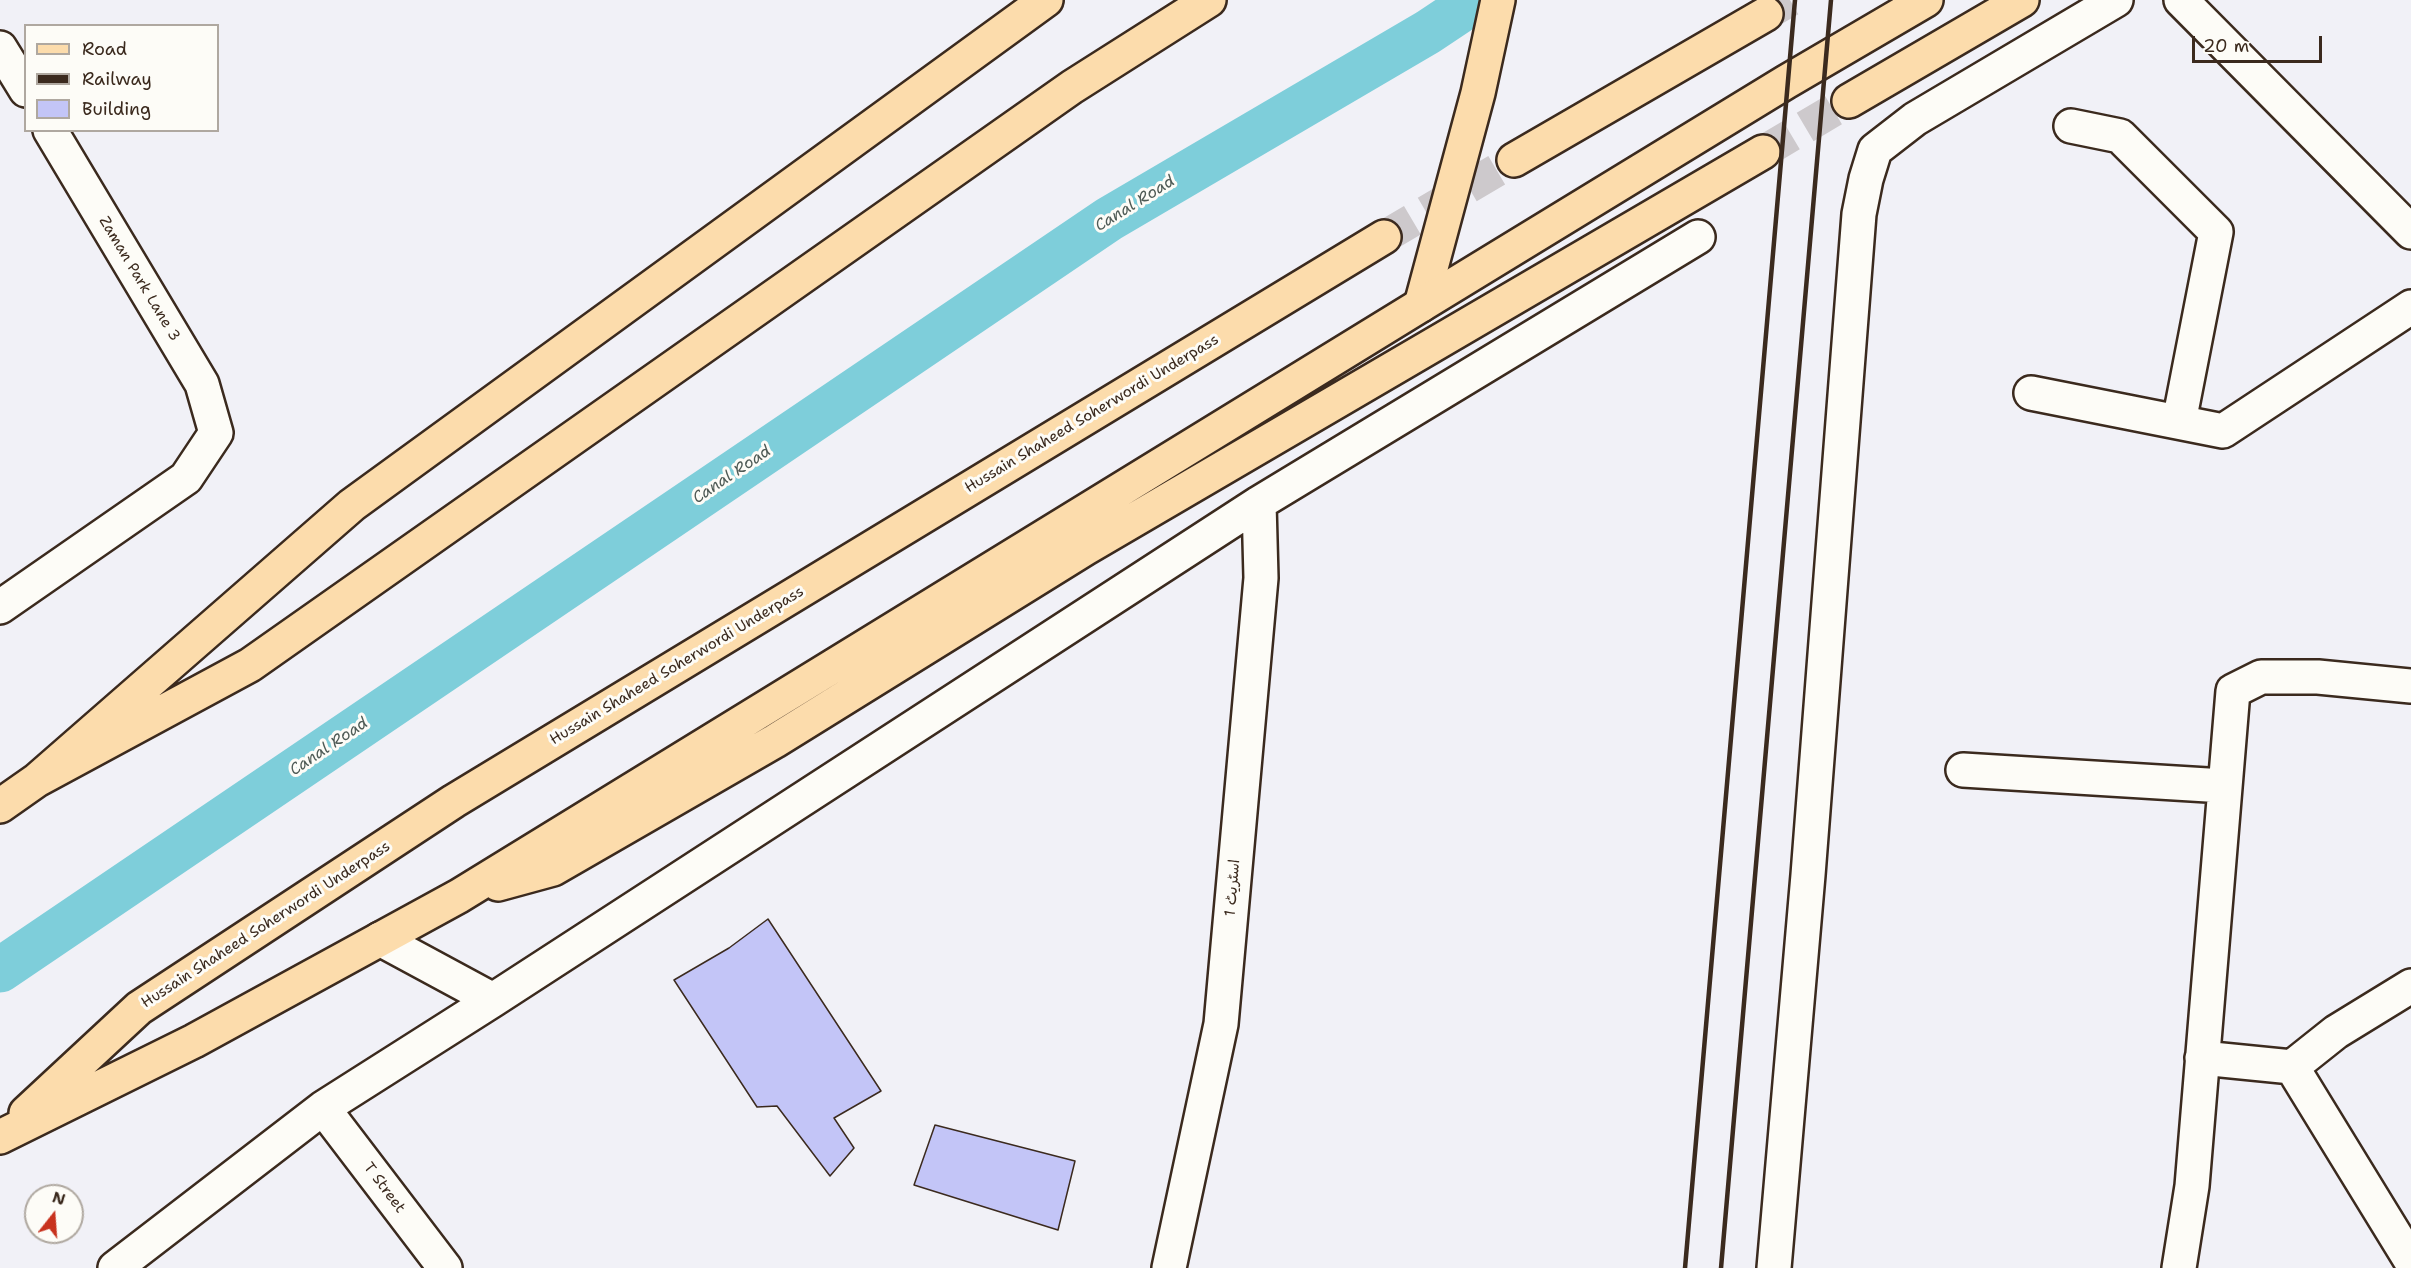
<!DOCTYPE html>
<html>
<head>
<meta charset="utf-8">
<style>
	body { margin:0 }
	#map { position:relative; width:2411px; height:1268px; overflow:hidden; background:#f1f1f7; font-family:"Shantell Sans",sans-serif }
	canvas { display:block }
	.legend { position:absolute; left:24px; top:24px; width:195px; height:108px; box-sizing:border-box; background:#fdfcf7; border:2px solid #afa8a0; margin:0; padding:8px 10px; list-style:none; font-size:18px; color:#3b2a1e }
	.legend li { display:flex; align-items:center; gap:12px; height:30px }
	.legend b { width:30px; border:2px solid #afa8a0 }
	.north { position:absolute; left:24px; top:1184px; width:60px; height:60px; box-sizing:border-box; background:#fdfcf7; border:2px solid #afa8a0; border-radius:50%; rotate:17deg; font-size:16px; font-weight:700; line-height:24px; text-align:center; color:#3b2a1e }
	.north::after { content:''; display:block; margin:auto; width:21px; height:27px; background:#c8321e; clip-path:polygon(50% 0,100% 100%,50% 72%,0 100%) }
	.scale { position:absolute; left:2192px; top:36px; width:130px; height:27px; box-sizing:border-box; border:3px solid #3b2a1e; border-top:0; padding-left:8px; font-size:18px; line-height:21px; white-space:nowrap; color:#3b2a1e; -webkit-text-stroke:4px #fdfcf7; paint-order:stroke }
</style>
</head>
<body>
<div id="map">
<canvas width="2411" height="1268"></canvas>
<ul class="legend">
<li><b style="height:8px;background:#fcdcac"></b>Road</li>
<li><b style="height:8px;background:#3b2a1e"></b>Railway</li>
<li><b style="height:16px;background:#c3c5f7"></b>Building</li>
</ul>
<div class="north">N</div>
<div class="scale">20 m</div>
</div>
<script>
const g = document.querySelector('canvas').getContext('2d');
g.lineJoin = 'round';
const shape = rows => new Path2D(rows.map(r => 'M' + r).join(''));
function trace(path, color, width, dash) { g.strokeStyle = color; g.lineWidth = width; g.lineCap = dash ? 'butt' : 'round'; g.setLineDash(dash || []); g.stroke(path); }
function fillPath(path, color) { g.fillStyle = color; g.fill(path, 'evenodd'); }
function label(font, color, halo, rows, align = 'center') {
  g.font = font + ' "Shantell Sans","Playpen Sans Arabic",sans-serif'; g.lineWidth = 6; g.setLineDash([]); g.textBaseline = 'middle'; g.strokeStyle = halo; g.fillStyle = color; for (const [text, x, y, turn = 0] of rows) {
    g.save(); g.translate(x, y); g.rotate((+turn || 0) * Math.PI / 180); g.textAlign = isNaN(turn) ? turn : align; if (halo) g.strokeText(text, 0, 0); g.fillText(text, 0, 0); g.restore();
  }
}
const canal = shape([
	[0,970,1109,219,1428,32,1476,0]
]);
const building = shape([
	[768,919,881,1091,834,1118,854,1148,830,1176,777,1106,757,1107,674,980,729,948,768,919],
	[935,1125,1075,1161,1058,1230,914,1185,935,1125]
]);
const trunkTunnel = shape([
	[1766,14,1790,0],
	[1763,152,1849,101],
	[1384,237,1514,160]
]);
const minor = shape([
	[2181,0,2411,232],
	[0,48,26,90],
	[2071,126,2120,136,2216,232,2179,422],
	[2031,393,2223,431,2411,307],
	[0,607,186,478,216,433,202,384,50,130],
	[1963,770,2224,786],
	[380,939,493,1000],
	[2202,1058,2292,1067,2336,1032,2411,986],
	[2292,1067,2411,1261],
	[323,1108,445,1268],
	[115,1268,323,1108,493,1000,1259,503,1698,237],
	[1169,1268,1221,1024,1261,578,1259,503],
	[1774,1268,1808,875,1859,214,1866,179,1875,150,1915,119,2116,0],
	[2179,1268,2192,1186,2233,691,2261,677,2318,677,2411,686]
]);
const primary = shape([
	[1421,305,1478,93,1498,0]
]);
const trunk = shape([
	[1849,101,2022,0],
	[1514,160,1766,14],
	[37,780,250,665,1072,87,1209,0],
	[0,806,37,780,352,505,1046,0],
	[498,884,553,869,775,741,1086,548,1763,152],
	[26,1113,139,1008,454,801,1384,237],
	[0,1137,194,1041,459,896,1421,305,1786,82,1926,0]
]);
const rail = shape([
	[1685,1268,1795,0],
	[1721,1268,1831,0]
]);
const streetNames = [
	["Zaman Park Lane 3",139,279,59],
	["Hussain Shaheed Soherwordi Underpass",1092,414,-31],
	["Hussain Shaheed Soherwordi Underpass",677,666,-31],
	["اسٹریٹ 1",1233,888,-85],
	["Hussain Shaheed Soherwordi Underpass",266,925,-33],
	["T Street",384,1188,53]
];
const waterNames = [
	["Canal Road",1135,204,-32],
	["Canal Road",732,475,-34],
	["Canal Road",329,747,-34]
];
trace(canal, '#7eceda', 45);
fillPath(building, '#c3c5f7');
trace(building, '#3b2a1e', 1.5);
trace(trunkTunnel, '#cdc9cc', 33, [33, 16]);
trace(minor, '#3b2a1e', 38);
trace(primary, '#3b2a1e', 38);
trace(trunk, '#3b2a1e', 38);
trace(minor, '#fdfcf7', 33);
trace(primary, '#fcdcac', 33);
trace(trunk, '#fcdcac', 33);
trace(rail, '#3b2a1e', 4.5);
label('15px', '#3b2a1e', '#fdfcf7', streetNames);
label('italic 16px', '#4f5b56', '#fdfcf7', waterNames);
</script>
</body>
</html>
